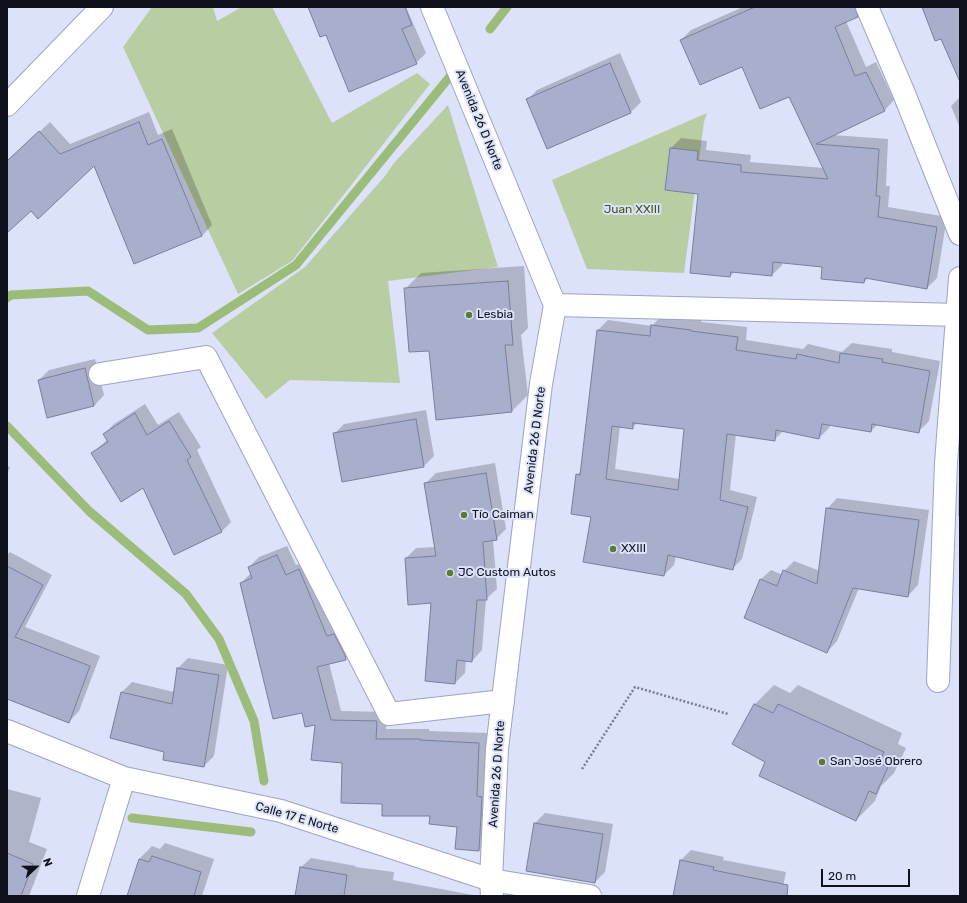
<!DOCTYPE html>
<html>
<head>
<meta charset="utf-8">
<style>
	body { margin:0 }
	#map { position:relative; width:967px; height:903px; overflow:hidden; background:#dbe2fa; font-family:Rubik,sans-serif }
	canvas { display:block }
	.frame { position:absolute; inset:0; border:8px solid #0f111c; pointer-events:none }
	.north { position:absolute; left:16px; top:847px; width:40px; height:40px; -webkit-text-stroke:3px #dbe2fa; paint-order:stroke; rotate:68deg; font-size:11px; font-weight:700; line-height:16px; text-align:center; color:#0f111c }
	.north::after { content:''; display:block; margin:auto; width:14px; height:18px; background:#0f111c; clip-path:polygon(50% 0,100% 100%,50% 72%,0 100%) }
	.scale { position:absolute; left:821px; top:869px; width:89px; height:18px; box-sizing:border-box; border:2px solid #0f111c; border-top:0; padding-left:5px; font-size:12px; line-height:14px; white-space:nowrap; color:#0f111c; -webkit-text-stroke:3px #dbe2fa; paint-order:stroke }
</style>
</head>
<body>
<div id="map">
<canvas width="967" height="903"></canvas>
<div class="frame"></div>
<div class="north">N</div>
<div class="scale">20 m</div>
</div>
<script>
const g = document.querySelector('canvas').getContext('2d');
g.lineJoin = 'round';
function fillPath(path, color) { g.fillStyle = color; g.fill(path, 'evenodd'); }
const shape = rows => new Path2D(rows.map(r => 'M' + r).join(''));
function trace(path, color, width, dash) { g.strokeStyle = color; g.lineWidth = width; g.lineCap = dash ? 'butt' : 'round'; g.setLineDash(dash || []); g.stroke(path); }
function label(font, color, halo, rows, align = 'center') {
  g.font = font + ' Rubik,sans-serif'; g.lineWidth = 4; g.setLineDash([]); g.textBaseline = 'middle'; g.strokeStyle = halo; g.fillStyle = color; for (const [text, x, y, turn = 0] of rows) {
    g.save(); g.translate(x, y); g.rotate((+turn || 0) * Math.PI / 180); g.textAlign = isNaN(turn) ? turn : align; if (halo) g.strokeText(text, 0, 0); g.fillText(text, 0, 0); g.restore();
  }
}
const green = shape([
	[152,7,213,7,217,21,242,7,272,7,332,123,417,73,430,84,292,261,238,294,123,47],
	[448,105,498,267,388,281,400,383,290,380,266,399,212,333,305,267,385,176,394,163],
	[707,113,704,122,684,273,587,269,552,180]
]);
const shadow = shape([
	[309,7,406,7,426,53,416,63,327,34],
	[743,7,849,7,845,19,866,67,876,62,894,100,884,111,833,135,888,139,886,186,890,186,888,207,947,217,937,278,927,288,868,278,864,282,823,266,782,262,782,265,772,275,734,272,730,276,699,193,666,189,671,148,681,138,707,141,706,150,751,155,750,162,824,168,790,96,743,66,681,40,691,30],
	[620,53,641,102,631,112,548,148,527,100,537,90],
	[960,97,960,128,951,106],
	[149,112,158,135,172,129,212,225,202,236,94,165,31,209,7,231,7,162,50,122,70,144],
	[524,266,528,328,521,335,528,395,512,411,405,289,421,273],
	[662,315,701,320,701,322,747,327,746,340,803,349,808,344,842,352,852,343,892,349,892,352,940,361,929,421,918,432,878,424,871,431,830,425,829,428,819,438,784,430,774,440,736,434,730,490,757,497,742,559,732,569,676,556,674,565,664,575,592,517,577,475,582,470,598,330,608,320,652,326],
	[637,423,685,429,680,479,615,469,620,426,632,428],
	[95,359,104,395,94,406,39,380,49,370],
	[145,404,158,425,179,412,201,447,197,450,231,522,221,532,143,487,92,453,107,440,104,434,114,424],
	[426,410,434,456,424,466,342,480,334,434,344,424],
	[495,463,506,529,496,539,493,540,497,589,486,599,482,650,472,661,466,660,465,673,455,683,432,602,406,558,416,548,436,547,426,483,436,473],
	[7,466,10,467,7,474],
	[960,478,960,517,958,516,959,479],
	[837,498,929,510,918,585,908,596,859,588,837,641,827,652,760,580,771,570,783,575,784,571,794,561,820,571,827,509],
	[287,546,296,565,309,560,355,648,345,659,329,663,341,711,386,712,386,729,429,729,429,731,488,733,489,840,479,850,458,826,431,815,343,762,316,723,302,711,241,583,251,573,249,567,259,557],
	[10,552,52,575,25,627,100,656,79,711,69,722,7,698,7,555],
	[188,658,228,665,214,756,204,766,165,751,111,738,122,692,132,682,174,692,178,668],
	[774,685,790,693,798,685,902,733,898,744,906,748,894,773,881,786,875,801,856,820,766,762,755,704],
	[7,789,41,798,29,842,47,849,29,896,7,896],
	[545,813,613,824,605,872,595,882,535,823],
	[165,843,214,859,202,896,129,896,139,859,152,846,160,849],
	[691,850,724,857,723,860,786,872,781,896,674,896,681,860],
	[311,858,356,866,355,867,394,872,393,880,478,896,296,896,301,867]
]);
const stream = shape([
	[490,29,507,7],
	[7,298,11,295,88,291,148,330,198,328,296,265,456,69],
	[7,426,89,511,186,594,219,639,254,721,264,781],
	[132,818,251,832]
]);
const building = shape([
	[308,7,405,7,412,25,402,29,417,64,349,92,326,35,320,37,308,7],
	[755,7,855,7,858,17,835,27,855,76,866,72,885,111,816,144,879,149,876,196,880,196,878,217,937,227,927,289,865,278,864,283,821,279,822,267,773,262,772,276,731,272,730,277,690,273,698,194,665,190,670,148,698,151,697,160,741,165,741,172,828,179,789,97,760,109,742,67,700,85,680,40,755,7],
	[922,7,960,7,960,82,941,39,935,41,922,7],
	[610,63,631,113,547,149,526,99,610,63],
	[139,122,148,145,162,139,202,236,134,264,94,166,38,219,31,211,7,233,7,161,39,131,60,154,139,122],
	[508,281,513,345,505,345,512,412,436,420,429,351,409,352,404,288,508,281],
	[651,325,691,330,691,331,738,337,736,350,796,359,797,354,839,363,840,353,883,359,882,362,930,371,919,433,872,424,871,432,822,424,819,439,776,430,775,441,727,434,720,500,748,507,733,570,668,555,664,576,583,562,591,517,571,514,576,474,580,475,597,330,650,336,651,325],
	[633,423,684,429,678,490,606,479,612,426,633,429,633,423],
	[85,368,94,406,47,418,38,380,85,368],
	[135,413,147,435,169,421,191,457,187,460,222,532,174,555,143,488,121,502,91,453,108,442,103,434,135,413],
	[416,419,424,467,342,482,333,433,416,419],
	[486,473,497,540,483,542,487,600,477,600,472,662,457,660,455,684,425,681,431,603,408,605,405,558,436,556,424,483,486,473],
	[826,508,919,520,908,597,853,588,827,653,744,618,760,579,777,586,783,570,817,584,826,508],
	[277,555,286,575,299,569,327,636,334,634,345,655,346,660,317,667,331,720,377,721,376,739,420,739,420,740,479,743,477,796,482,797,479,851,455,849,457,827,429,824,430,816,382,816,382,804,341,803,342,763,311,760,315,725,305,727,302,713,273,719,240,583,252,578,248,567,277,555],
	[7,566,43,585,15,637,90,666,69,723,7,699,7,566],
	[177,668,219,675,204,767,163,760,164,752,110,738,121,692,172,704,177,668],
	[754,704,773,713,778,704,884,752,879,763,888,767,876,794,869,791,856,821,759,776,765,762,732,744,754,704],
	[534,823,603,834,595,883,526,871,534,823],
	[7,853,33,864,21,896,7,896,7,853],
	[152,856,201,872,194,896,127,896,139,859,149,862,152,856],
	[680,860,714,867,713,870,788,885,787,896,673,896,680,860],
	[300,867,347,875,344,896,295,896,300,867]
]);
const path = shape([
	[582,769,635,687,728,714]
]);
const minor = shape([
	[867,7,903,91,960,234],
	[7,105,102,7],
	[555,305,960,315],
	[100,374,206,357,389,714,503,701],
	[938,681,946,463,960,278],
	[7,731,124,778,281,811,491,880,590,896],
	[88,896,124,778]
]);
const tertiary = shape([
	[432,7,555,305,541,384,497,749,491,880,492,896]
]);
const markers = [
	[469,315,4,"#5c7b30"],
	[464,515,4,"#5c7b30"],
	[613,549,4,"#5c7b30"],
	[450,573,4,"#5c7b30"],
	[822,762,4,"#5c7b30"]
];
const streetNames = [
	["Avenida 26 D Norte",479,120,68],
	["Avenida 26 D Norte",535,440,-83],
	["Avenida 26 D Norte",497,774,-86],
	["Calle 17 E Norte",297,818,16]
];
const parkNames = [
	["Juan XXIII",632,210]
];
const poiNames = [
	["Lesbia",477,315],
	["Tío Caiman",472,515],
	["XXIII",621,549],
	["JC Custom Autos",458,573],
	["San José Obrero",830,762]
];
fillPath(green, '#b9cda2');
fillPath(shadow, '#0003');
trace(stream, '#9dbb79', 9);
fillPath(building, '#a7afcc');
trace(building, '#787f9b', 1);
trace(minor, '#9ca4c1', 24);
trace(tertiary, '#9ca4c1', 24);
trace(path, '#797d8f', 2.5, [2, 2]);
trace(minor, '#fff', 22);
trace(tertiary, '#fff', 22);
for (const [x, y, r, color] of markers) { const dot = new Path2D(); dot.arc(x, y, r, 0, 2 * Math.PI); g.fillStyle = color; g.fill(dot); trace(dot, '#dbe2fa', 1.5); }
label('12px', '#0f111c', '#dbe2fa', streetNames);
label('12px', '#3e5812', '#dbe2fa', parkNames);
label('12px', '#0f111c', '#dbe2fa', poiNames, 'left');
</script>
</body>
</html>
